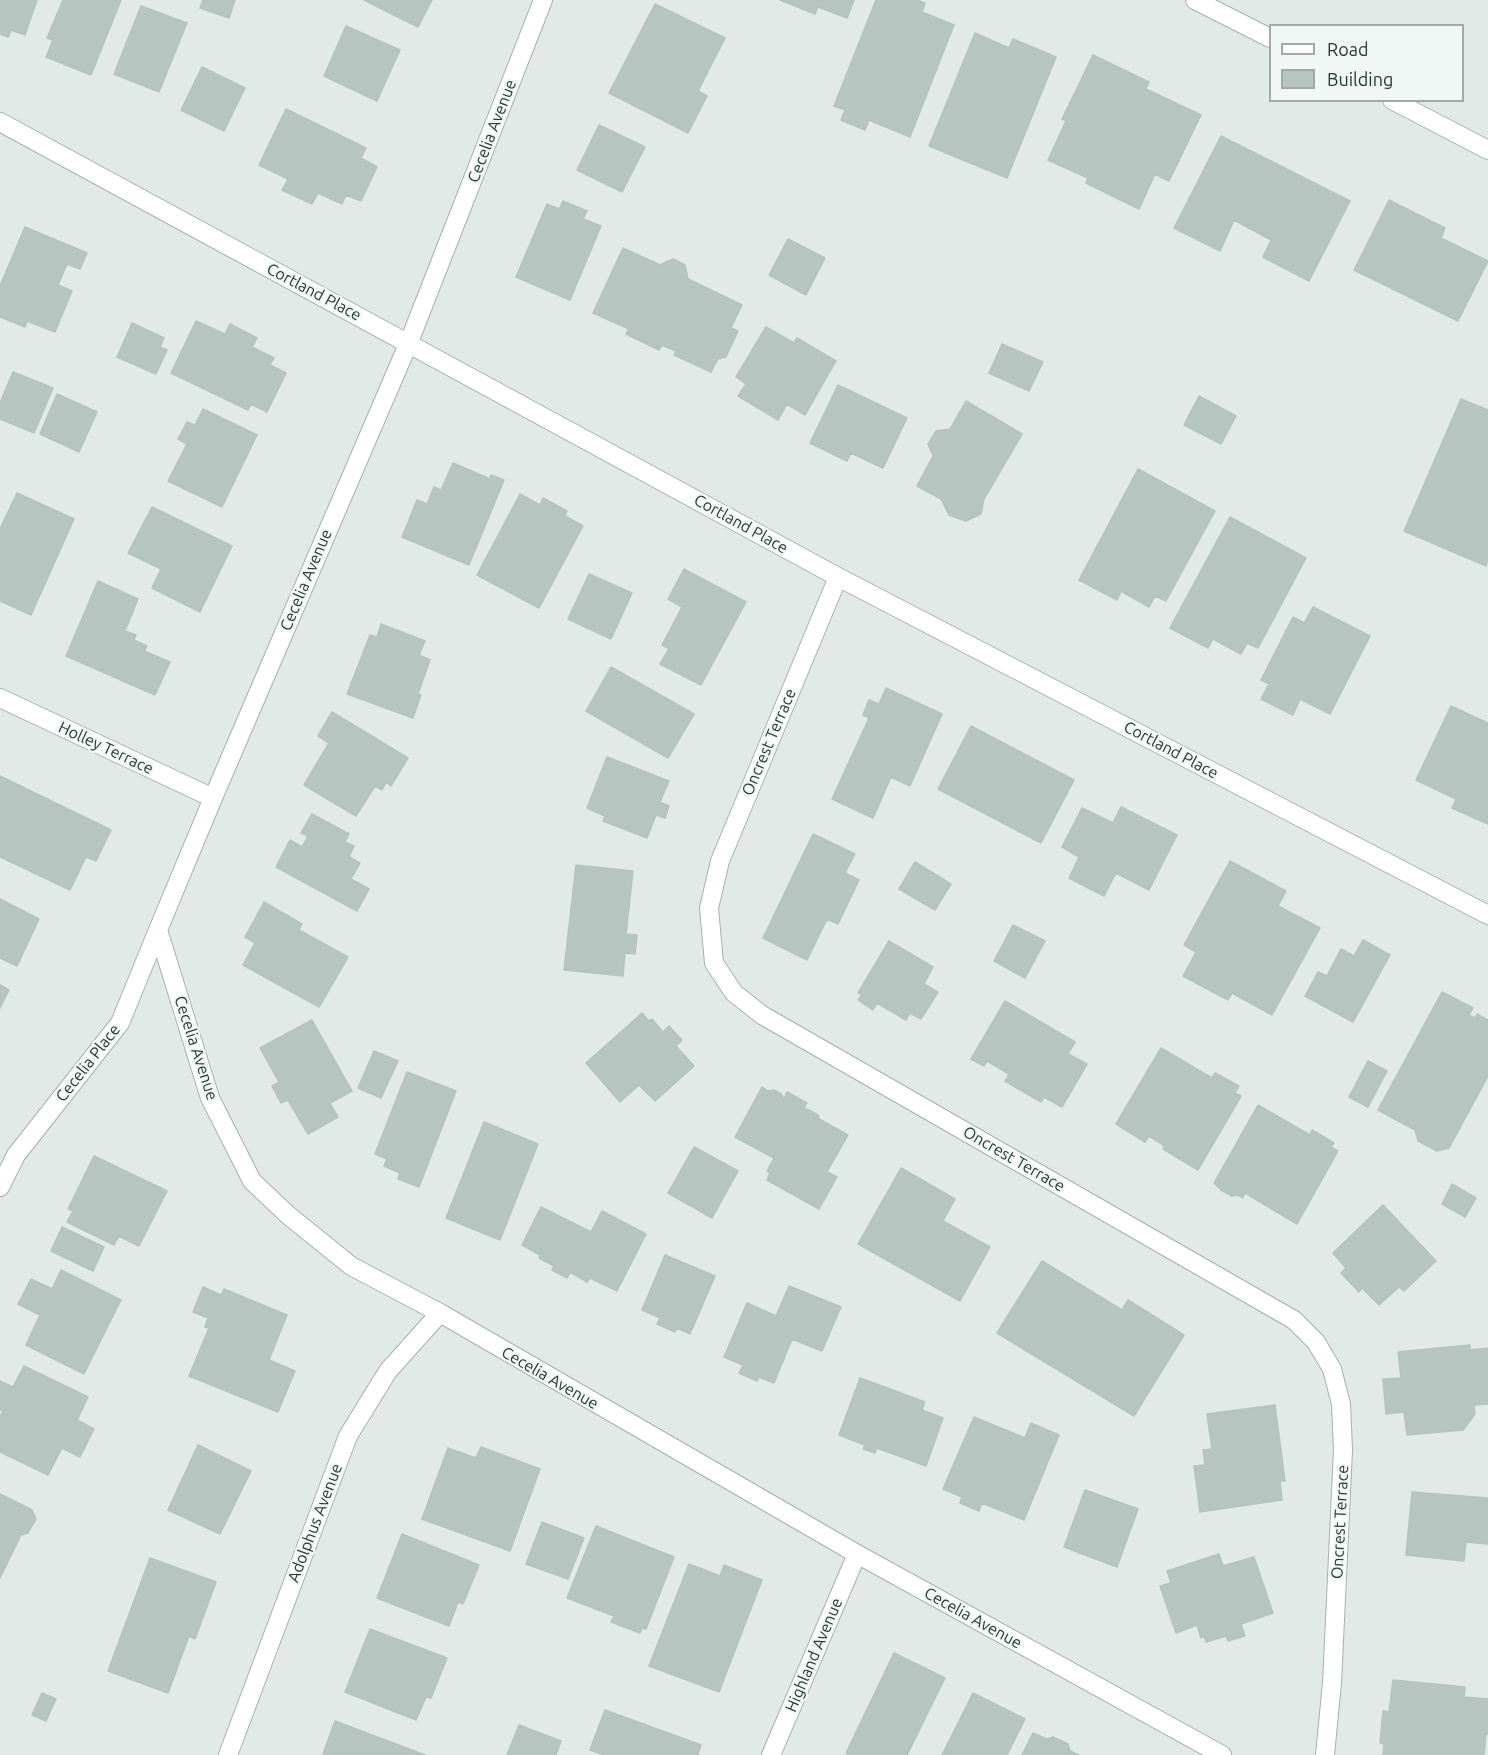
<!DOCTYPE html>
<html>
<head>
<meta charset="utf-8">
<style>
	body { margin:0 }
	#map { position:relative; width:1488px; height:1755px; overflow:hidden; background:#e1eae7; font-family:Ubuntu,sans-serif }
	canvas { display:block }
	.legend { position:absolute; left:1269px; top:24px; width:195px; height:78px; box-sizing:border-box; background:#f1f7f5; border:2px solid #9faba9; margin:0; padding:8px 10px; list-style:none; font-size:18px; color:#233a36 }
	.legend li { display:flex; align-items:center; gap:12px; height:30px }
	.legend b { width:30px; border:2px solid #9faba9 }
</style>
</head>
<body>
<div id="map">
<canvas width="1488" height="1755"></canvas>
<ul class="legend">
<li><b style="height:8px;background:#fff"></b>Road</li>
<li><b style="height:16px;background:#b7c5c0"></b>Building</li>
</ul>
</div>
<script>
const g = document.querySelector('canvas').getContext('2d');
g.lineJoin = 'round';
function fillPath(path, color) { g.fillStyle = color; g.fill(path, 'evenodd'); }
const shape = rows => new Path2D(rows.map(r => 'M' + r).join(''));
function trace(path, color, width, dash) { g.strokeStyle = color; g.lineWidth = width; g.lineCap = dash ? 'butt' : 'round'; g.setLineDash(dash || []); g.stroke(path); }
function label(font, color, halo, rows, align = 'center') {
  g.font = font + ' Ubuntu,sans-serif'; g.lineWidth = 4.5; g.setLineDash([]); g.textBaseline = 'middle'; g.strokeStyle = halo; g.fillStyle = color; for (const [text, x, y, turn = 0] of rows) {
    g.save(); g.translate(x, y); g.rotate((+turn || 0) * Math.PI / 180); g.textAlign = isNaN(turn) ? turn : align; if (halo) g.strokeText(text, 0, 0); g.fillText(text, 0, 0); g.restore();
  }
}
const building = shape([
	[0,0,37,0,25,35,11,30,8,37,0,34,0,0],
	[63,0,121,0,91,75,46,57,53,40,47,38,63,0],
	[203,0,235,0,229,18,200,8,203,0],
	[364,0,432,0,418,27,364,0],
	[780,0,854,0,847,18,818,7,815,14,780,0],
	[876,0,917,0,925,3,922,12,954,25,910,137,869,120,865,130,841,120,845,110,834,106,876,0],
	[655,4,725,38,698,91,707,96,688,133,609,93,655,4],
	[141,6,187,23,159,92,114,74,141,6],
	[346,26,400,50,377,101,324,76,346,26],
	[975,33,1009,48,1013,39,1056,57,1007,178,929,146,975,33],
	[1093,55,1149,82,1146,89,1201,115,1169,181,1155,174,1139,209,1086,183,1088,178,1048,160,1066,121,1062,119,1093,55],
	[202,67,245,88,224,131,181,110,202,67],
	[286,109,366,148,361,158,377,167,361,201,346,195,342,204,318,193,312,204,282,190,288,179,259,165,286,109],
	[599,125,645,147,622,192,577,170,599,125],
	[1221,136,1350,201,1309,281,1263,257,1271,240,1234,220,1220,251,1174,228,1221,136],
	[1389,200,1445,228,1441,238,1488,261,1458,321,1354,270,1389,200],
	[563,201,587,211,583,219,601,226,570,300,516,277,547,204,559,209,563,201],
	[25,227,87,253,80,269,67,264,58,285,72,291,55,332,27,321,25,327,0,317,0,286,25,227],
	[788,239,825,258,806,295,769,275,788,239],
	[623,248,660,265,673,259,685,265,688,279,742,305,731,328,738,331,726,357,718,359,711,372,674,355,676,351,662,345,659,350,626,334,629,329,593,313,623,248],
	[196,321,225,334,230,324,257,338,252,347,274,358,270,365,286,373,267,412,251,404,248,410,171,373,196,321],
	[132,323,164,338,160,347,167,350,156,374,117,357,132,323],
	[766,327,794,343,797,338,836,361,805,415,787,404,778,420,738,396,746,384,736,377,766,327],
	[1002,344,1043,362,1029,391,989,373,1002,344],
	[13,372,53,388,34,433,0,419,0,403,13,372],
	[838,385,907,418,883,468,851,453,847,461,810,443,838,385],
	[57,394,97,412,79,452,40,434,57,394],
	[1199,396,1236,416,1221,444,1184,425,1199,396],
	[1461,399,1488,410,1488,560,1486,566,1404,531,1461,399],
	[966,401,1022,434,984,499,981,514,966,521,949,515,941,499,917,486,933,456,928,444,936,431,950,429,966,401],
	[203,409,257,435,222,507,168,481,187,444,178,439,187,422,195,425,203,409],
	[453,463,490,479,491,475,504,480,469,565,402,537,417,500,427,504,434,487,441,490,453,463],
	[1138,469,1215,511,1166,601,1155,596,1149,607,1121,591,1117,600,1079,580,1138,469],
	[17,493,74,519,31,615,0,601,0,529,17,493],
	[520,494,540,505,543,498,567,511,565,516,583,526,539,608,477,575,520,494],
	[152,507,232,546,200,612,152,588,161,569,128,553,152,507],
	[1230,517,1306,558,1258,648,1247,643,1241,654,1213,639,1208,648,1170,628,1230,517],
	[684,569,746,602,701,685,660,664,669,649,662,645,682,607,668,599,684,569],
	[589,574,632,593,611,639,568,619,589,574],
	[98,581,138,599,125,631,136,635,134,640,147,646,144,651,170,662,155,695,66,656,98,581],
	[1313,607,1370,636,1330,714,1300,699,1293,715,1261,699,1269,684,1261,680,1293,617,1304,623,1313,607],
	[381,624,425,641,419,655,430,660,418,694,421,695,413,718,347,694,370,635,377,637,381,624],
	[611,667,694,714,668,758,586,711,611,667],
	[886,688,942,714,910,786,891,777,873,818,832,799,869,718,863,715,869,700,879,704,886,688],
	[1451,706,1488,723,1488,824,1452,808,1456,799,1416,780,1451,706],
	[332,712,408,758,391,786,386,782,382,790,375,786,356,816,304,785,329,743,318,736,332,712],
	[971,726,1074,780,1041,843,938,789,971,726],
	[607,757,669,781,660,802,669,806,665,818,656,815,647,838,603,821,605,816,587,808,607,757],
	[0,776,111,830,96,861,86,857,70,890,0,857,0,776],
	[1121,807,1177,835,1149,890,1116,873,1104,896,1069,878,1079,857,1062,847,1082,808,1113,823,1121,807],
	[312,814,349,834,345,842,354,846,349,857,360,863,351,879,369,889,357,911,276,867,290,840,302,847,308,836,301,833,312,814],
	[813,834,855,854,845,873,859,880,838,924,827,919,807,960,763,938,813,834],
	[1230,861,1286,891,1278,906,1320,928,1272,1015,1232,993,1228,1000,1183,976,1196,952,1184,945,1230,861],
	[915,862,951,884,935,910,899,889,915,862],
	[576,865,633,871,626,934,637,935,635,954,625,953,623,976,564,970,576,865],
	[0,899,39,919,17,966,0,958,0,899],
	[264,902,302,924,299,930,348,957,319,1007,243,965,255,943,245,937,264,902],
	[1013,925,1045,941,1025,978,994,961,1013,925],
	[1363,940,1390,955,1353,1022,1305,996,1318,972,1327,976,1341,949,1354,956,1363,940],
	[889,941,933,967,924,984,938,992,921,1019,910,1013,906,1020,877,1003,873,1010,858,1000,862,994,858,993,889,941],
	[0,985,9,990,0,1008,0,985],
	[1442,992,1473,1008,1469,1015,1475,1018,1477,1014,1488,1020,1488,1076,1449,1148,1437,1151,1418,1141,1415,1130,1378,1110,1442,992],
	[1005,1001,1075,1042,1068,1054,1087,1064,1062,1107,1044,1097,1041,1102,1005,1081,1009,1074,987,1061,984,1066,971,1059,1005,1001],
	[642,1013,649,1021,652,1019,663,1032,669,1026,682,1040,676,1046,694,1066,655,1101,639,1085,620,1102,586,1063,642,1013],
	[312,1020,352,1091,330,1103,338,1117,308,1134,288,1100,281,1103,272,1086,279,1082,260,1048,312,1020],
	[1161,1048,1212,1078,1215,1073,1239,1086,1235,1093,1241,1096,1198,1170,1163,1149,1165,1146,1149,1136,1145,1142,1116,1124,1161,1048],
	[374,1051,398,1061,381,1098,358,1088,374,1051],
	[1368,1061,1387,1071,1368,1107,1349,1097,1368,1061],
	[407,1072,456,1091,419,1187,398,1179,400,1173,384,1166,387,1159,375,1154,407,1072],
	[762,1087,768,1091,774,1090,781,1094,784,1099,787,1092,807,1103,803,1110,807,1109,818,1115,819,1119,848,1135,827,1172,837,1177,819,1209,767,1180,770,1173,767,1171,774,1158,735,1137,762,1087],
	[1258,1105,1310,1135,1312,1130,1334,1143,1331,1147,1338,1151,1297,1224,1245,1193,1243,1198,1238,1195,1232,1196,1221,1190,1214,1183,1258,1105],
	[484,1122,538,1144,500,1240,446,1218,484,1122],
	[694,1147,738,1171,712,1218,668,1193,694,1147],
	[94,1156,167,1191,139,1246,119,1236,114,1245,67,1222,73,1211,68,1209,94,1156],
	[901,1168,955,1199,943,1221,990,1247,960,1301,858,1244,901,1168],
	[1452,1184,1476,1198,1465,1217,1442,1204,1452,1184],
	[1383,1205,1436,1261,1404,1291,1399,1287,1379,1305,1362,1288,1359,1292,1341,1273,1346,1268,1333,1253,1383,1205],
	[541,1207,591,1232,602,1211,646,1234,617,1291,590,1278,587,1282,570,1272,567,1278,552,1270,554,1266,539,1258,540,1255,522,1245,541,1207],
	[62,1227,104,1247,93,1271,51,1251,62,1227],
	[665,1255,715,1276,690,1334,677,1328,675,1332,657,1324,660,1318,642,1310,665,1255],
	[1042,1261,1122,1310,1128,1300,1184,1335,1134,1416,997,1333,1042,1261],
	[61,1270,121,1300,84,1374,26,1345,40,1315,18,1304,31,1279,52,1289,61,1270],
	[789,1286,841,1307,822,1351,792,1339,774,1383,759,1377,757,1381,739,1373,743,1365,724,1357,747,1303,776,1316,789,1286],
	[203,1287,221,1295,224,1289,287,1315,269,1360,295,1371,278,1412,189,1376,209,1328,205,1327,208,1318,193,1312,203,1287],
	[1470,1345,1470,1350,1488,1348,1488,1404,1474,1405,1475,1414,1463,1430,1407,1435,1404,1412,1386,1414,1383,1379,1401,1378,1398,1352,1470,1345],
	[24,1366,88,1397,77,1420,94,1429,80,1457,62,1448,48,1475,0,1452,0,1417,3,1411,0,1410,0,1381,13,1387,24,1366],
	[860,1378,925,1402,922,1410,943,1418,926,1466,877,1448,875,1453,863,1449,865,1445,839,1435,860,1378],
	[1275,1405,1285,1481,1280,1481,1282,1500,1200,1512,1194,1466,1205,1465,1203,1450,1212,1449,1207,1414,1275,1405],
	[974,1417,1025,1438,1031,1423,1059,1435,1024,1520,982,1503,979,1511,960,1503,962,1497,943,1489,974,1417],
	[198,1445,251,1471,220,1534,168,1510,198,1445],
	[481,1447,540,1469,510,1551,422,1519,448,1448,476,1458,481,1447],
	[1085,1490,1138,1509,1117,1567,1064,1547,1085,1490],
	[1412,1492,1488,1498,1488,1544,1466,1542,1464,1561,1406,1555,1412,1492],
	[0,1494,32,1510,36,1519,28,1533,21,1535,0,1578,0,1494],
	[542,1522,584,1538,568,1579,526,1564,542,1522],
	[596,1526,674,1557,646,1629,642,1628,640,1633,611,1622,614,1616,567,1598,596,1526],
	[402,1534,479,1565,463,1604,458,1602,449,1626,377,1598,402,1534],
	[1219,1554,1223,1566,1254,1557,1273,1613,1241,1624,1245,1636,1228,1641,1226,1636,1206,1642,1204,1636,1201,1638,1197,1625,1176,1633,1160,1586,1171,1583,1167,1571,1219,1554],
	[150,1558,216,1582,195,1639,189,1636,168,1693,108,1671,150,1558],
	[689,1564,720,1576,724,1565,762,1580,719,1692,649,1666,689,1564],
	[370,1629,447,1658,431,1698,426,1697,416,1720,345,1692,370,1629],
	[894,1653,945,1678,907,1755,849,1755,846,1753,894,1653],
	[1393,1680,1465,1687,1464,1697,1488,1699,1488,1734,1486,1733,1484,1755,1383,1755,1384,1744,1380,1743,1383,1711,1389,1712,1393,1680],
	[42,1693,56,1699,46,1721,32,1715,42,1693],
	[973,1693,1025,1719,1007,1755,942,1755,973,1693],
	[605,1710,701,1745,698,1755,604,1755,590,1750,605,1710],
	[335,1721,425,1755,323,1754,335,1721],
	[519,1725,561,1741,556,1755,507,1755,519,1725],
	[1033,1733,1047,1739,1053,1737,1068,1744,1070,1751,1079,1755,1022,1755,1033,1733]
]);
const minor = shape([
	[543,0,409,342,213,798,158,930,210,1098,252,1181,288,1215,351,1266,440,1313,857,1554,1222,1755],
	[1195,0,1270,38],
	[1392,100,1488,150],
	[0,122,838,577,1488,915],
	[838,577,720,861,709,908,714,963,734,993,762,1015,1294,1320,1316,1342,1332,1369,1341,1404,1343,1450,1332,1683,1325,1755],
	[0,698,213,798],
	[0,1187,16,1155,120,1023,158,930],
	[228,1755,348,1436,388,1371,440,1313],
	[771,1755,857,1554]
]);
const streetNames = [
	["Cecelia Avenue",492,131,-69],
	["Cortland Place",314,292,28],
	["Cortland Place",741,524,29],
	["Cecelia Avenue",306,580,-67],
	["Oncrest Terrace",769,742,-67],
	["Holley Terrace",106,748,25],
	["Cortland Place",1171,750,28],
	["Cecelia Avenue",196,1048,72],
	["Cecelia Place",88,1063,-52],
	["Oncrest Terrace",1014,1159,30],
	["Cecelia Avenue",550,1378,30],
	["Oncrest Terrace",1340,1522,-87],
	["Adolphus Avenue",315,1523,-69],
	["Cecelia Avenue",973,1618,29],
	["Highland Avenue",814,1655,-67]
];
fillPath(building, '#b7c5c0');
trace(building, '#b4c3be', 1.5);
trace(minor, '#a4b2ae', 20);
trace(minor, '#fff', 18);
label('16px', '#233a36', '#f1f7f5', streetNames);
</script>
</body>
</html>
